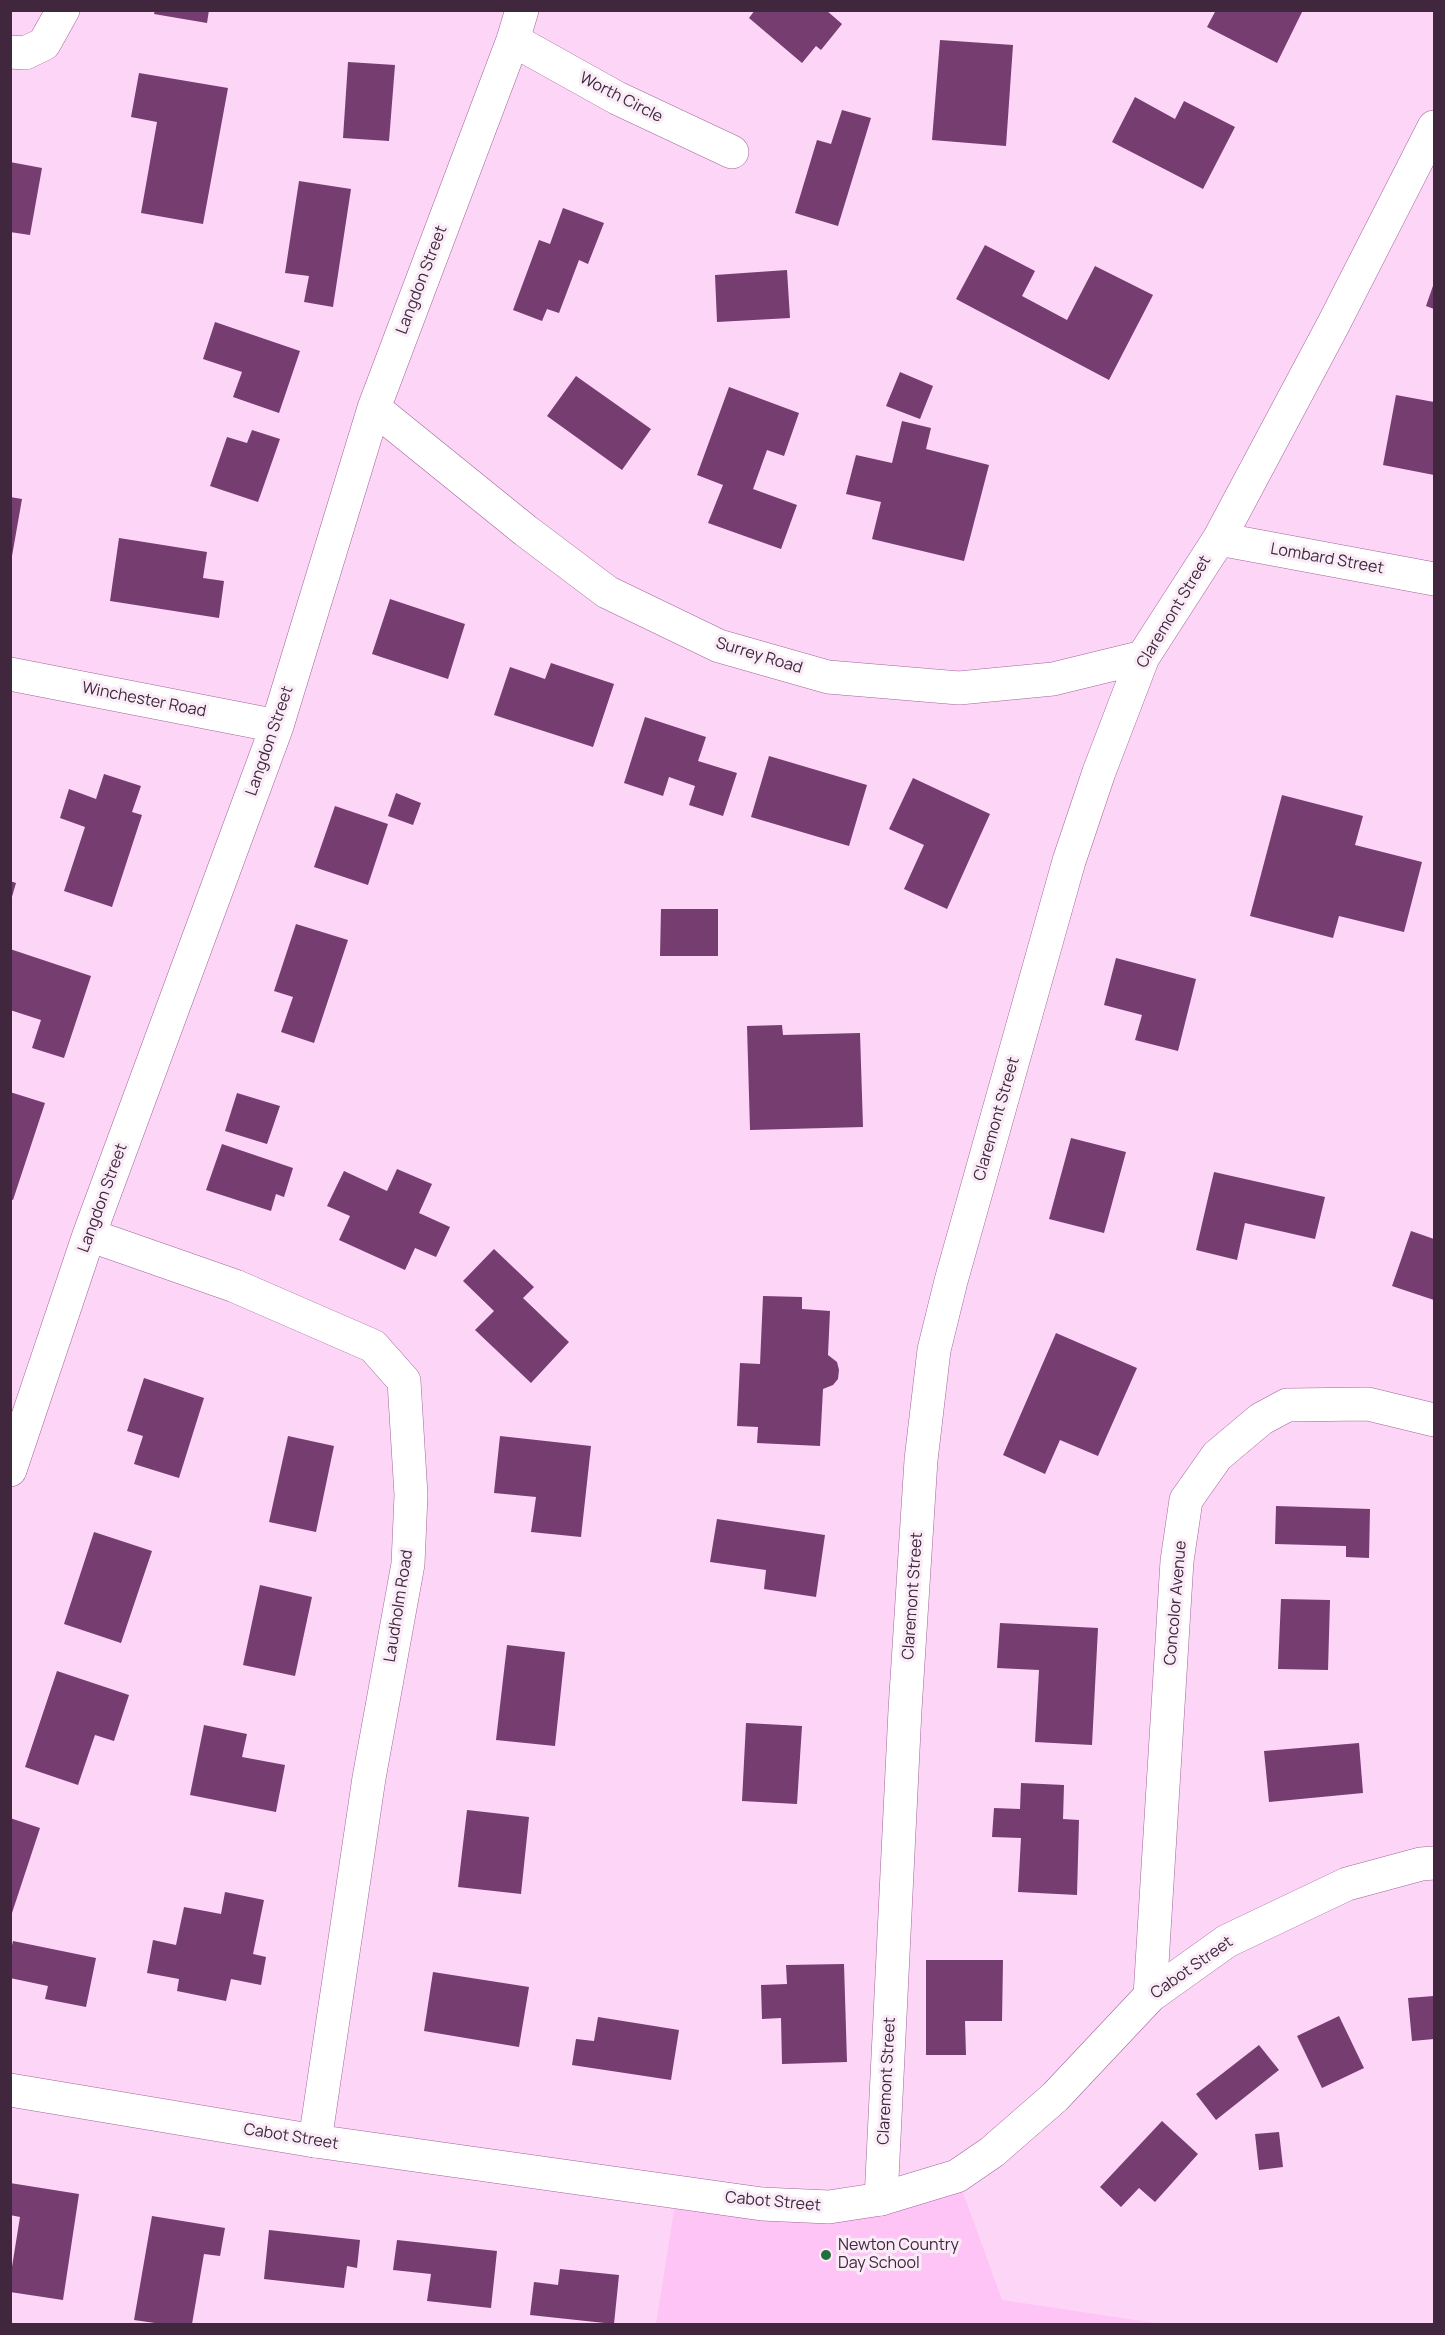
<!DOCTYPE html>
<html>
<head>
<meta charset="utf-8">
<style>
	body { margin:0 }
	#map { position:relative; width:1445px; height:2335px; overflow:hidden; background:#fdd5f7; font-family:Manrope,sans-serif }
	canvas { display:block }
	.frame { position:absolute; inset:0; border:12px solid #40273d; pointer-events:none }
</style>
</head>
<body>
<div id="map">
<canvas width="1445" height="2335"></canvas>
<div class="frame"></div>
</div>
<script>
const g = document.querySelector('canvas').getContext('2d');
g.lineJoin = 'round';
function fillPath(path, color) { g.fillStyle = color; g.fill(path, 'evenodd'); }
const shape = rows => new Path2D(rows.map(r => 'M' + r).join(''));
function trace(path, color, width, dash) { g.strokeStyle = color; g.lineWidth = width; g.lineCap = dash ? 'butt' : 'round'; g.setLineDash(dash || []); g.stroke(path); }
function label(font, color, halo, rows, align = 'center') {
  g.font = font + ' Manrope,sans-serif'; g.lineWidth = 6; g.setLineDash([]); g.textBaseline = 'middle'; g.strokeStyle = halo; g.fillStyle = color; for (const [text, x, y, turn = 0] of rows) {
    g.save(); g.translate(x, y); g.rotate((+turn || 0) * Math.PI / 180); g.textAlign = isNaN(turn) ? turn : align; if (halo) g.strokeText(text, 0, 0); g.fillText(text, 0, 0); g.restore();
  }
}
const built = shape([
	[957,2176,1002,2300,1162,2324,656,2324,677,2192,762,2204]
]);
const building = shape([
	[155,10,209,10,207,23,154,14],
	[755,10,826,10,842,24,821,50,816,46,802,63,749,18],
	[1216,10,1303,10,1277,63,1207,27],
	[940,40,1013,45,1006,146,932,140],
	[348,62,395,65,389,141,343,138],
	[139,73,228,88,203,224,141,213,157,122,131,117],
	[1135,97,1175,119,1184,101,1235,127,1203,189,1112,142],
	[842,110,871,118,838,226,795,213,817,140,831,144],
	[10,162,42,168,30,235,10,232],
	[299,181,351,189,333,307,304,302,309,276,285,273],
	[563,208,604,223,588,264,579,260,559,313,547,309,542,321,513,310,539,240,550,244],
	[985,245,1035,271,1022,296,1067,320,1095,266,1153,295,1109,380,956,299],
	[787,270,790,318,717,322,715,275],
	[1434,283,1434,309,1426,306],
	[215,322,300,351,279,413,233,397,242,372,203,359],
	[900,372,933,386,920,419,886,406],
	[576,376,651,429,622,470,547,416],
	[729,387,799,413,784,456,767,450,753,489,797,505,781,549,708,523,723,485,697,475],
	[1396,395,1434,402,1434,475,1383,465],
	[902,421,931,428,926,449,989,465,964,561,872,539,881,502,846,494,856,455,892,463],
	[252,430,280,439,258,502,210,486,227,437,247,443],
	[10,497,22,499,12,556,10,556],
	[119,538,207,552,203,578,224,581,219,618,110,601],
	[390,599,465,624,448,679,372,654],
	[551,663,614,684,593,747,494,715,510,667,545,679],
	[645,717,706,737,698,761,737,773,723,816,689,805,695,786,669,777,663,796,624,783],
	[769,756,867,785,849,846,751,817],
	[104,774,141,786,132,812,142,815,112,907,64,891,85,827,60,818,69,789,96,799],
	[913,778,990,814,947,909,904,889,924,845,889,829],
	[396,793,421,803,413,825,388,816],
	[1282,795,1363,816,1355,845,1422,862,1404,932,1339,916,1333,938,1250,916],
	[335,806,388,824,368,885,314,867],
	[10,881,16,883,11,900,10,900],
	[661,909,718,909,718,956,660,956],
	[296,924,348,940,314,1043,281,1032,293,997,274,991],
	[10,949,91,976,64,1058,32,1048,41,1020,10,1010],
	[1116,958,1196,979,1178,1051,1135,1040,1142,1015,1104,1005],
	[782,1025,783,1035,860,1033,863,1127,750,1130,747,1026],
	[10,1092,45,1103,13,1200,10,1199],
	[237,1093,280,1106,267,1144,225,1131],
	[1071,1138,1126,1152,1104,1233,1049,1219],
	[222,1144,293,1168,284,1197,276,1194,271,1211,206,1190],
	[397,1169,432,1184,419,1213,450,1227,436,1257,415,1248,405,1270,339,1240,350,1216,327,1206,344,1171,387,1191],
	[1214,1172,1325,1197,1315,1239,1245,1223,1237,1260,1196,1250],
	[1411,1231,1434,1239,1434,1300,1392,1286],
	[494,1249,534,1287,523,1298,569,1342,531,1383,475,1330,494,1311,463,1281],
	[763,1296,802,1297,802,1309,830,1311,828,1355,837,1362,839,1370,838,1379,833,1385,823,1389,820,1446,757,1443,758,1427,737,1426,740,1363,760,1364],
	[1056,1333,1137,1368,1098,1456,1060,1440,1045,1474,1003,1455],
	[144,1378,204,1398,179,1478,134,1464,143,1436,127,1431],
	[288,1436,334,1446,316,1532,269,1522],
	[500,1436,591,1446,581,1537,531,1532,536,1497,494,1493],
	[1276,1506,1370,1509,1369,1558,1346,1557,1346,1546,1275,1544],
	[717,1519,825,1535,816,1597,764,1589,766,1570,710,1562],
	[94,1532,152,1551,121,1643,64,1624],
	[260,1585,312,1597,295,1676,243,1665],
	[1281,1599,1330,1600,1328,1670,1278,1669],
	[1000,1623,1098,1628,1092,1745,1035,1742,1039,1670,997,1668],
	[507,1645,565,1652,555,1746,496,1740],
	[57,1671,129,1695,114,1741,95,1735,78,1785,25,1767],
	[746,1723,802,1726,797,1804,742,1801],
	[204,1725,247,1734,242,1757,285,1765,276,1812,190,1795],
	[1359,1743,1363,1793,1269,1802,1264,1751],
	[1021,1783,1064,1785,1063,1819,1079,1820,1077,1895,1018,1892,1021,1838,992,1837,994,1808,1020,1809],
	[467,1810,529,1817,521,1894,458,1887],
	[10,1818,40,1828,11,1916,10,1916],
	[225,1892,264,1900,253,1954,266,1957,261,1985,231,1979,226,2001,177,1991,179,1979,147,1973,153,1940,176,1945,184,1907,221,1914],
	[13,1941,96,1958,86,2007,45,1999,48,1986,10,1978,10,1954],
	[926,1960,1003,1960,1002,2021,965,2021,966,2055,926,2055],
	[844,1964,847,2062,782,2064,781,2018,762,2019,761,1985,787,1984,786,1965],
	[433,1972,529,1987,519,2047,424,2031],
	[1434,1996,1434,2039,1412,2041,1408,1998],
	[1339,2016,1364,2068,1322,2088,1297,2036],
	[598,2017,679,2030,671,2080,572,2065,576,2039,594,2041],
	[1259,2045,1279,2070,1216,2120,1196,2094],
	[1162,2121,1198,2154,1155,2202,1139,2188,1121,2207,1100,2187],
	[1279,2132,1283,2167,1259,2170,1255,2134],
	[10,2183,79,2194,63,2300,10,2292,10,2279,20,2217,10,2215],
	[152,2216,225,2228,220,2256,204,2254,192,2324,162,2324,134,2320],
	[269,2230,360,2240,357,2268,347,2266,344,2288,264,2279],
	[397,2240,497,2251,491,2308,427,2301,431,2274,393,2270],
	[560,2269,619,2275,614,2324,530,2315,534,2282,558,2285]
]);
const minor = shape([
	[513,40,617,98,732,152],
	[10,52,25,53,44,44,63,10],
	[374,408,526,531,607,592,719,646,828,677,959,688,1053,679,1143,657],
	[1219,539,1434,579],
	[10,674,277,726],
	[89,1235,235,1286,373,1346,404,1381,411,1495,408,1564,369,1778,315,2141],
	[10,1470,89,1235,277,726,374,408,513,40,522,10],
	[1150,1996,1177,1561,1186,1500,1217,1456,1261,1419,1287,1405,1368,1404,1434,1420],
	[881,2199,905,1710,921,1460,934,1350,951,1281,1069,861,1099,772,1143,657,1219,539,1333,325,1434,127]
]);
const tertiary = shape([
	[10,2090,315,2141,762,2204,829,2207,881,2199,957,2176,992,2152,1055,2097,1150,1996,1227,1941,1347,1884,1421,1864,1434,1863]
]);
const markers = [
	[826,2255,6,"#226e3c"]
];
const streetNames = [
	["Worth Circle",621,98,27],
	["Langdon Street",422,280,-69],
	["Lombard Street",1327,559,10],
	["Claremont Street",1174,612,-59],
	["Surrey Road",759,656,17],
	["Winchester Road",144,700,11],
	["Langdon Street",270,741,-71],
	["Claremont Street",997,1119,-74],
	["Langdon Street",103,1198,-70],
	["Claremont Street",913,1596,-86],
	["Concolor Avenue",1176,1603,-85],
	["Laudholm Road",399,1606,-81],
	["Cabot Street",1192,1968,-35],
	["Claremont Street",887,2081,-87],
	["Cabot Street",291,2137,9],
	["Cabot Street",773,2202,5]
];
const poiNames = [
	["Newton Country",838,2246],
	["Day School",838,2264]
];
fillPath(built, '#fec4f6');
fillPath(building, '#753d70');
trace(minor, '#a1659a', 34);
trace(tertiary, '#a1659a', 34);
trace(minor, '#fff', 33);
trace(tertiary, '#fff', 33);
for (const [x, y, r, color] of markers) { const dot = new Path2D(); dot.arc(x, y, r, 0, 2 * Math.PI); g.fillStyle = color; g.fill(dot); trace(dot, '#f9ecf7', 2); }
label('16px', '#40273d', '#f9ecf7', streetNames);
label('16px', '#40273d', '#f9ecf7', poiNames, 'left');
</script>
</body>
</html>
